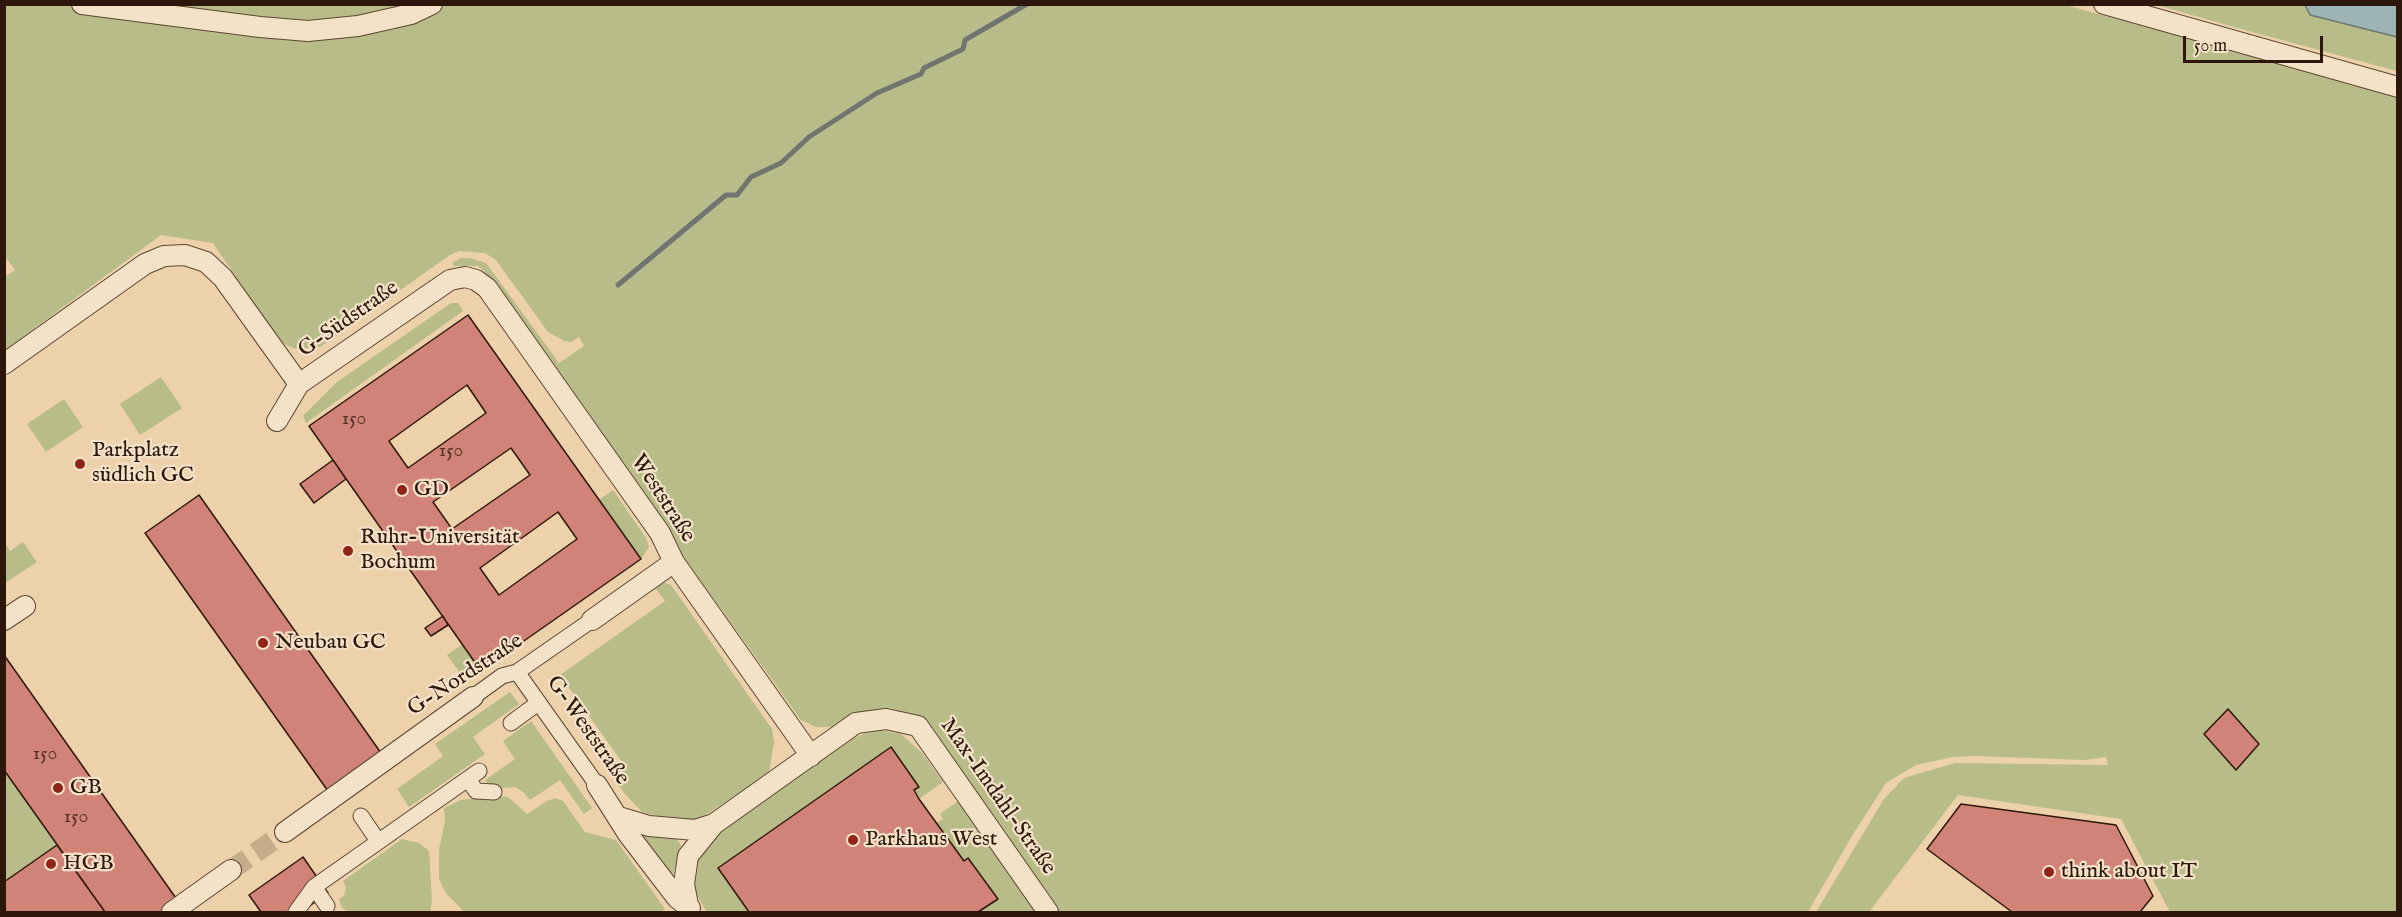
<!DOCTYPE html>
<html>
<head>
<meta charset="utf-8">
<style>
	body { margin:0 }
	#map { position:relative; width:2402px; height:917px; overflow:hidden; background:#ecd1ab; font-family:"IM FELL English",serif }
	canvas { display:block }
	.frame { position:absolute; inset:0; border:6px solid #2d170a; pointer-events:none }
	.scale { position:absolute; left:2183px; top:36px; width:140px; height:27px; box-sizing:border-box; border:3px solid #2d170a; border-top:0; padding-left:8px; font-size:18px; line-height:21px; white-space:nowrap; color:#2d170a; -webkit-text-stroke:4px #f3e1c8; paint-order:stroke }
</style>
</head>
<body>
<div id="map">
<canvas width="2402" height="917"></canvas>
<div class="frame"></div>
<div class="scale">50 m</div>
</div>
<script>
const g = document.querySelector('canvas').getContext('2d');
g.lineJoin = 'round';
function fillPath(path, color) { g.fillStyle = color; g.fill(path, 'evenodd'); }
const shape = rows => new Path2D(rows.map(r => 'M' + r).join(''));
function trace(path, color, width, dash) { g.strokeStyle = color; g.lineWidth = width; g.lineCap = dash ? 'butt' : 'round'; g.setLineDash(dash || []); g.stroke(path); }
function label(font, color, halo, rows, align = 'center') {
  g.font = font + ' "IM FELL English",serif'; g.lineWidth = 4.5; g.setLineDash([]); g.textBaseline = 'middle'; g.strokeStyle = halo; g.fillStyle = color; for (const [text, x, y, turn = 0] of rows) {
    g.save(); g.translate(x, y); g.rotate((+turn || 0) * Math.PI / 180); g.textAlign = isNaN(turn) ? turn : align; if (halo) g.strokeText(text, 0, 0); g.fillText(text, 0, 0); g.restore();
  }
}
const green = shape([
	[5,5,2065,5,2397,95,2397,912,2170,912,2121,819,1958,795,1869,912,1816,912,1884,799,1904,778,1955,763,2108,765,2106,757,2085,760,1975,756,1953,757,1916,765,1886,783,1852,836,1808,912,1059,912,925,722,913,715,890,708,865,711,832,727,816,727,801,720,683,556,668,527,484,271,478,266,454,266,452,263,461,258,470,258,486,263,559,363,584,346,579,337,571,342,564,341,548,332,496,260,485,253,459,251,450,255,320,347,296,349,282,343,273,332,213,243,161,235,5,350,5,277,15,270,4,255],
	[2157,5,2397,5,2397,71,2241,29],
	[451,303,458,303,463,311,306,423,303,416,337,382],
	[161,377,182,408,140,435,120,404],
	[64,399,83,427,46,452,27,424],
	[613,490,646,538,649,547,641,559,599,500],
	[23,542,37,562,5,583,5,543,10,551],
	[662,582,671,585,760,712,772,729,774,742,769,773,698,820,665,818,642,812,626,795,611,775,624,765,560,675,665,601,653,585],
	[463,644,481,671,466,681,447,655],
	[510,692,519,704,473,737,485,754,409,807,397,789,443,756,435,744],
	[531,721,592,808,584,814,560,780,530,800,523,792,515,787,492,789,485,780,515,759,503,741],
	[880,730,901,734,922,753,943,782,919,799,914,790,919,786,891,747,718,868,749,912,707,912,696,894,693,879,695,865,711,839,843,743,866,733],
	[4,770,57,845,5,882,4,882],
	[495,796,508,797,527,814,547,801,555,798,563,801,585,832,616,840,665,909,661,912,464,912,445,892,439,879,439,849,445,821,444,808,461,800],
	[958,801,1038,912,978,912,998,898,969,858,964,861,937,823,943,819,940,814],
	[639,833,670,835,677,840,681,845,672,878],
	[402,839,419,843,429,851,432,900,430,912,350,912,342,908,339,899,344,896,346,887,343,881]
]);
const water = shape([
	[2305,5,2397,5,2397,37,2310,15,2305,5]
]);
const stream = shape([
	[618,285,726,195,737,195,751,177,781,163,809,137,877,93,921,74,924,68,963,49,965,40,1027,4]
]);
const building = shape([
	[468,315,641,559,481,671,309,426,468,315],
	[467,385,486,413,408,468,389,441,467,385],
	[511,448,530,475,452,529,433,502,511,448],
	[558,512,577,539,499,595,480,568,558,512],
	[333,460,346,479,314,503,300,484,333,460],
	[199,495,381,753,328,791,145,533,199,495],
	[443,616,448,625,431,636,425,628,443,616],
	[4,655,178,901,162,912,105,912,4,770,4,655],
	[2228,709,2259,744,2236,770,2204,734,2228,709],
	[891,747,919,787,914,790,919,799,964,861,968,858,998,899,978,912,749,912,718,868,891,747],
	[1961,804,2116,825,2153,896,2140,912,2012,912,1927,849,1961,804],
	[57,845,105,912,4,912,4,882,57,845],
	[303,857,328,893,301,912,261,912,249,895,303,857]
]);
const minorTunnel = shape([
	[231,870,285,832]
]);
const pedestrian = shape([
	[517,672,597,785],
	[473,697,502,676,517,672,592,620],
	[511,723,538,703],
	[468,779,476,791,494,792],
	[361,816,378,841],
	[314,887,327,906],
	[296,912,314,887,479,771]
]);
const minor = shape([
	[82,4,260,27,308,31,358,26,411,14,432,4],
	[2104,4,2398,87],
	[4,364,145,264,164,256,185,255,206,262,223,278,299,384],
	[277,421,299,384,450,280,465,277,476,280,487,288,660,533,674,562,811,756],
	[4,620,25,606],
	[592,620,674,562],
	[597,785,628,834,677,898,690,908],
	[619,817,649,826,695,830,714,824],
	[285,832,473,697],
	[688,905,684,884,688,856,714,824,856,723,886,719,918,726,1048,912],
	[172,912,231,870]
]);
const markers = [
	[80,464,6,"#8f2418"],
	[402,490,6,"#8f2418"],
	[348,551,6,"#8f2418"],
	[263,643,6,"#8f2418"],
	[58,788,6,"#8f2418"],
	[853,840,6,"#8f2418"],
	[51,864,6,"#8f2418"],
	[2049,872,6,"#8f2418"]
];
const numberNames = [
	["150",354,420],
	["150",451,452],
	["150",45,755],
	["150",76,818]
];
const streetNames = [
	["G-Südstraße",349,320,-35],
	["Weststraße",662,499,57],
	["G-Nordstraße",466,676,-33],
	["G-Weststraße",587,731,55],
	["Max-Imdahl-Straße",997,797,55]
];
const poiNames = [
	["Parkplatz",92,451],
	["südlich GC",92,476],
	["GD",414,490],
	["Ruhr-Universität",360,538],
	["Bochum",360,563],
	["Neubau GC",275,643],
	["GB",70,788],
	["Parkhaus West",865,840],
	["HGB",63,864],
	["think about IT",2061,872]
];
fillPath(green, '#b8bc89');
fillPath(water, '#9db4b4');
trace(water, '#707570', 1.5);
trace(stream, '#707570', 5);
fillPath(building, '#d18378');
trace(building, '#2d170a', 1.5);
trace(minorTunnel, '#c6ac8b', 20, [20, 10]);
trace(pedestrian, '#5d4632', 17);
trace(minor, '#5d4632', 22);
trace(pedestrian, '#f3e1c8', 15);
trace(minor, '#f3e1c8', 20);
for (const [x, y, r, color] of markers) { const dot = new Path2D(); dot.arc(x, y, r, 0, 2 * Math.PI); g.fillStyle = color; g.fill(dot); trace(dot, '#f3e1c8', 2); }
label('20px', '#563226', null, numberNames);
label('22px', '#2d170a', '#f3e1c8', streetNames);
label('22px', '#2d170a', '#f3e1c8', poiNames, 'left');
</script>
</body>
</html>
